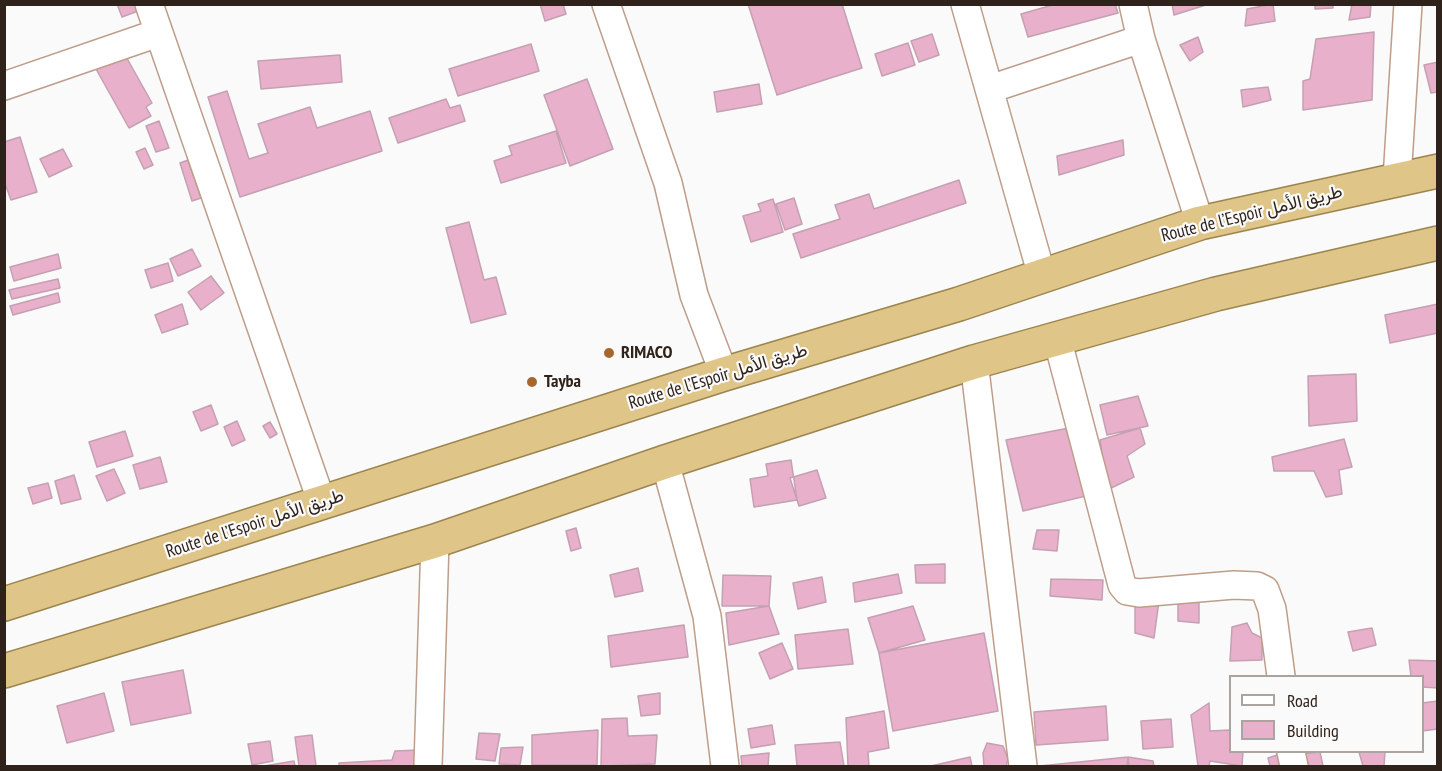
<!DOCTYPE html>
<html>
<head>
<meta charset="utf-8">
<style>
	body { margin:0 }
	#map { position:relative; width:1442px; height:771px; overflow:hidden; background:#fafafa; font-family:"PT Sans Narrow",sans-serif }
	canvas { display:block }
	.frame { position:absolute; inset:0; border:6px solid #2f221a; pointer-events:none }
	.legend { position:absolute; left:1229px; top:675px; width:195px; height:78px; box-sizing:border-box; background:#fafafa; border:2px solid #a9a4a0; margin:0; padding:8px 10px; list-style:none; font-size:18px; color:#2f221a }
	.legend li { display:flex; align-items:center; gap:12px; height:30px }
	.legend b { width:30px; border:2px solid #a9a4a0 }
</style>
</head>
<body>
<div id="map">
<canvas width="1442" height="771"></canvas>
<div class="frame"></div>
<ul class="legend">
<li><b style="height:8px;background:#fff"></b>Road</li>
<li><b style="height:16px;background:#e9b0cc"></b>Building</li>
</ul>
</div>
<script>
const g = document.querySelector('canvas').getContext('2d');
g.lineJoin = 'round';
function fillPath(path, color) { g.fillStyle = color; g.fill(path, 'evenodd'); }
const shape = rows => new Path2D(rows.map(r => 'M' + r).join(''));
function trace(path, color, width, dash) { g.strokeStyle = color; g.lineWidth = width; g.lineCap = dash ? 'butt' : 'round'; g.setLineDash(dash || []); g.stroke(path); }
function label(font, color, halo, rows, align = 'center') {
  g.font = font + ' "PT Sans Narrow",Vazirmatn,sans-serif'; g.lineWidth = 4.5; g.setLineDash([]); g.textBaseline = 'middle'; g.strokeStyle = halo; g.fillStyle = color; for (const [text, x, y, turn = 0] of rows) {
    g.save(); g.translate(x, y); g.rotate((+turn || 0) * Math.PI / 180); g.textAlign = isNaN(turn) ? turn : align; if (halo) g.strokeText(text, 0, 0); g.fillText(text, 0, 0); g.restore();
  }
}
const building = shape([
	[117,4,136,4,138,11,122,17,117,4],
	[540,4,563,4,566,14,545,21,540,4],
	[748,4,842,4,862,68,777,95,748,4],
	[1056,4,1115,4,1118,13,1028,37,1021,14,1056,4],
	[1172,4,1209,4,1174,15,1172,4],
	[1273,4,1275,21,1245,26,1247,9,1273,4],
	[1315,4,1333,4,1333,8,1315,9,1315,4],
	[1352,4,1371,4,1370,17,1349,20,1352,4],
	[1374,32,1372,100,1303,110,1303,81,1310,79,1316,39,1374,32],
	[932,34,939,55,919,62,911,41,932,34],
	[1198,37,1203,52,1190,61,1180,45,1198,37],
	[908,43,915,65,882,76,875,54,908,43],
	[531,44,539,71,458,96,449,69,531,44],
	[124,53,152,103,146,107,151,116,129,128,96,69,124,53],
	[340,55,342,82,261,89,258,61,340,55],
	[1438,62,1438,92,1431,93,1424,65,1438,62],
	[587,79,613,149,570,166,544,95,587,79],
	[759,84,762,104,717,112,714,92,759,84],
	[1268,87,1271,100,1243,107,1241,90,1268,87],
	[227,91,249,159,268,153,258,124,310,107,317,128,370,111,382,151,240,197,208,97,227,91],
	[446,99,450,108,460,105,465,121,398,143,389,118,446,99],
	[159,121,169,148,156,152,146,126,159,121],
	[556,131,566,163,501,183,494,161,512,155,509,146,556,131],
	[20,137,37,192,11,200,4,181,4,142,20,137],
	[1123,140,1124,155,1059,175,1057,156,1123,140],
	[145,148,153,165,144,169,136,152,145,148],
	[63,149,72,166,49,177,40,159,63,149],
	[188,160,201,198,192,201,180,163,188,160],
	[959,180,966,203,801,258,793,234,840,219,835,205,869,194,874,209,959,180],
	[794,198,802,224,785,230,776,204,794,198],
	[773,199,783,232,751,242,743,216,761,211,758,204,773,199],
	[469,222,484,280,496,277,506,314,471,323,446,228,469,222],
	[192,249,201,266,178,276,170,259,192,249],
	[58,254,61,268,14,281,10,267,58,254],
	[168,263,173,281,151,288,145,270,168,263],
	[211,276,224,293,201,310,188,292,211,276],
	[58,279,60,288,12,299,9,290,58,279],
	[58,293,60,302,13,315,10,306,58,293],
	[182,304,188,324,162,333,155,315,182,304],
	[1438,304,1438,333,1390,343,1385,315,1438,304],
	[1356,374,1357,421,1309,426,1308,376,1356,374],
	[1138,396,1148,426,1107,435,1100,405,1138,396],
	[211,405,218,424,201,431,193,412,211,405],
	[237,421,245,440,232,446,224,427,237,421],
	[270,422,277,434,270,438,263,426,270,422],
	[1069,428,1086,496,1023,511,1006,440,1069,428],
	[1140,428,1145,444,1127,456,1134,477,1107,490,1100,440,1140,428],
	[125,431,133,456,97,467,89,442,125,431],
	[1344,439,1352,467,1339,470,1342,494,1326,497,1314,471,1274,471,1272,457,1344,439],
	[160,457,167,482,140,489,133,465,160,457],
	[791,460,797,500,754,507,750,479,768,476,766,464,791,460],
	[114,469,125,493,107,501,96,476,114,469],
	[817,470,826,498,799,506,790,478,817,470],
	[74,475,81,499,61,504,55,481,74,475],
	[48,483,52,498,33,504,28,488,48,483],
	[576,528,581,548,571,551,566,531,576,528],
	[1037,530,1059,530,1057,551,1033,549,1037,530],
	[945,564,945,583,916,583,915,565,945,564],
	[638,568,643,591,615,597,610,575,638,568],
	[898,574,902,593,855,602,853,583,898,574],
	[723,575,771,576,769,606,722,606,723,575],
	[822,577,826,602,798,609,793,583,822,577],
	[1051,579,1103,580,1102,600,1050,596,1051,579],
	[1199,595,1199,623,1178,621,1178,599,1199,595],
	[1159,601,1154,638,1135,633,1135,604,1159,601],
	[769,606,779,634,729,645,726,613,769,606],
	[913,606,925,640,879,653,868,618,913,606],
	[1247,623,1252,633,1262,638,1262,660,1230,661,1232,627,1247,623],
	[684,625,688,657,611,667,608,636,684,625],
	[1372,628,1376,645,1353,651,1348,632,1372,628],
	[848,629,853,664,798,669,795,635,848,629],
	[984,633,998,711,893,731,879,653,984,633],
	[782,643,793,669,770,679,759,653,782,643],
	[1409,660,1438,661,1438,688,1422,687,1422,676,1411,676,1409,660],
	[183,670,191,713,131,725,122,682,183,670],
	[104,693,114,731,67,743,57,706,104,693],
	[660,693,660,714,641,716,638,696,660,693],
	[1438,701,1438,729,1422,731,1422,703,1438,701],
	[1209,703,1210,731,1230,730,1230,752,1243,752,1242,766,1210,761,1209,766,1198,766,1191,715,1209,703],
	[1106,706,1108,740,1036,745,1034,712,1106,706],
	[884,711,889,748,868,752,869,766,848,766,846,718,884,711],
	[627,718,628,736,657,735,655,764,601,766,602,719,627,718],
	[1171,719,1173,747,1143,749,1141,721,1171,719],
	[772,725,775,744,751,748,748,729,772,725],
	[598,730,597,765,532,765,532,735,598,730],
	[479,733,500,734,495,761,476,759,479,733],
	[312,735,316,766,299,766,295,737,312,735],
	[270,741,273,761,252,765,248,744,270,741],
	[840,742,844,766,797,766,795,745,840,742],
	[987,743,1003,746,1008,759,1006,766,984,766,983,753,987,743],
	[523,747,520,765,499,764,501,748,523,747],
	[419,750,419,766,339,766,339,763,392,760,395,751,419,750],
	[1320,752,1323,766,1303,766,1300,754,1320,752],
	[1359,752,1385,752,1384,766,1363,766,1359,752],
	[769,753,768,766,742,766,741,756,769,753],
	[1283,753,1284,766,1270,766,1268,758,1283,753],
	[970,757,972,766,931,766,970,757],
	[1128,757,1153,761,1154,766,1127,766,1128,757],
	[1128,757,1129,766,1040,766,1128,757],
	[294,761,295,766,264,766,294,761]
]);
const minor = shape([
	[149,4,322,503],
	[606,4,668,183,694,295,724,374],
	[965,4,1042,276],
	[1133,4,1141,39,1200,223],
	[4,86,158,33],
	[990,89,1141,39],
	[1397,179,1408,4],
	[1057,338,1122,585,1127,591,1139,593,1234,585,1257,586,1265,590,1272,609,1281,676],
	[974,362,1023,766],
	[665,462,707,616,725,766],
	[1291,752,1294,766],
	[428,766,435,541]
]);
const trunk = shape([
	[4,604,724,374,959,304,1200,223,1438,171],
	[4,671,435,541,665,462,974,362,1216,294,1438,243]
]);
const markers = [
	[609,353,6,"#a6672f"],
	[532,382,6,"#a6672f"]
];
const streetNames = [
	["Route de l’Espoir طريق الأمل",1252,214,-14],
	["Route de l’Espoir طريق الأمل",718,377,-17],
	["Route de l’Espoir طريق الأمل",255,524,-18]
];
const poiNames = [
	["RIMACO",621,353],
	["Tayba",544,382]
];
fillPath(building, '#e9b0cc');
trace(building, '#c4a0b1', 1.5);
trace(minor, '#be9d8a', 30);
trace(trunk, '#9c844e', 36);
trace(minor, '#fff', 27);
trace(trunk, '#dfc688', 33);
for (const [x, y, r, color] of markers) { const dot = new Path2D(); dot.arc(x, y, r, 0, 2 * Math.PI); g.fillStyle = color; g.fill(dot); trace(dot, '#fafafa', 2); }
label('18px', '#2f221a', '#fafafa', streetNames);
label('bold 18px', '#2f221a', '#fafafa', poiNames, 'left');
</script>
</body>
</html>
